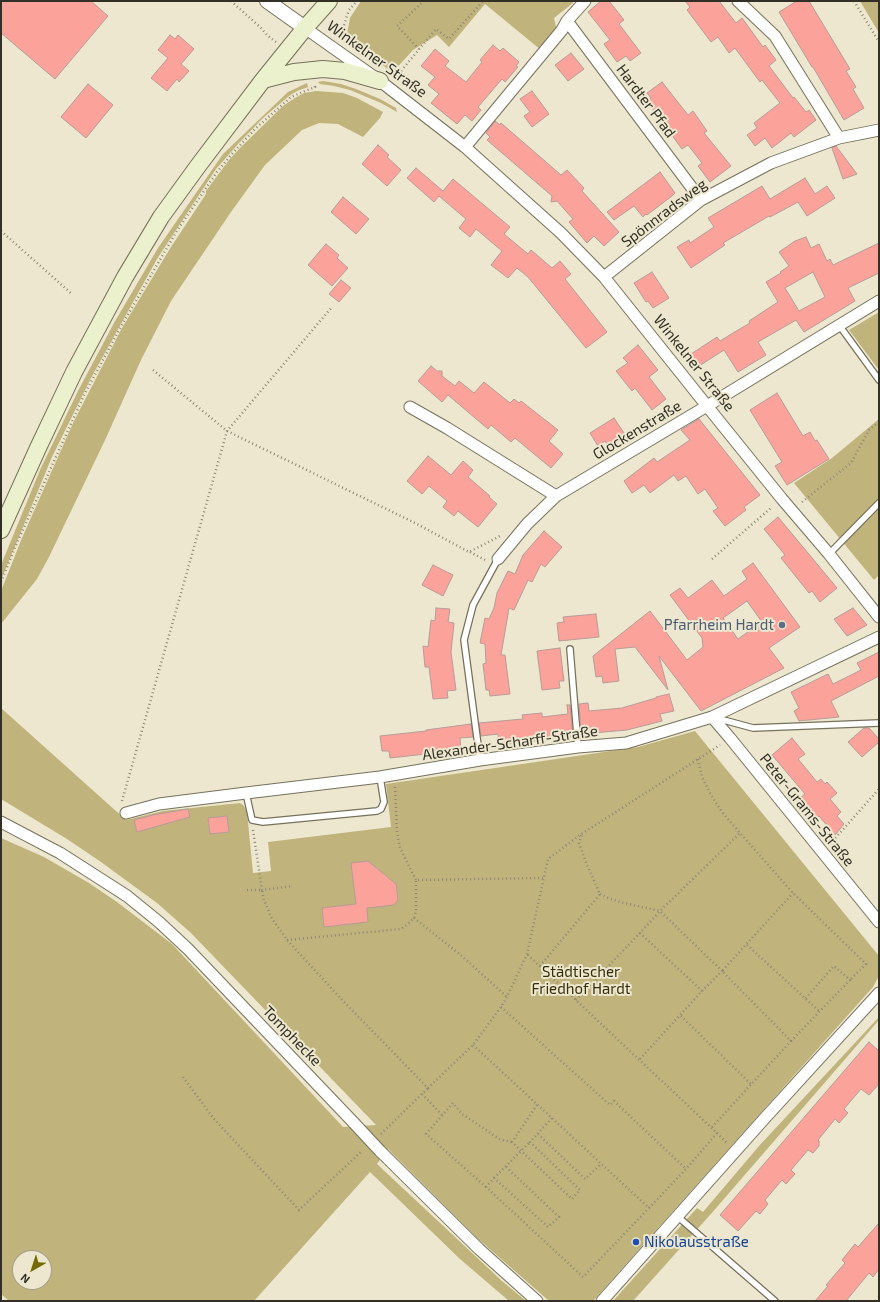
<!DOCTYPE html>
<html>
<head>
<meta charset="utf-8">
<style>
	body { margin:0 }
	#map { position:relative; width:880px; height:1302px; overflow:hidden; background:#ece7ce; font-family:"Exo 2",sans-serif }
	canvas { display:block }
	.frame { position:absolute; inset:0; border:2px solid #323026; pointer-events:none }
	.north { position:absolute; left:12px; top:1250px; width:40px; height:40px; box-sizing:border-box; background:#ece7ce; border:1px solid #a29e8b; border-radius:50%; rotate:219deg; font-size:11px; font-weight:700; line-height:16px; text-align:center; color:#323026 }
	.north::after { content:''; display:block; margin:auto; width:14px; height:18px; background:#756b06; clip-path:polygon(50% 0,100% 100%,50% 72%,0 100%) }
</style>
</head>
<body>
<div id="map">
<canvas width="880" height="1302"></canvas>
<div class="frame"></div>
<div class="north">N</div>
</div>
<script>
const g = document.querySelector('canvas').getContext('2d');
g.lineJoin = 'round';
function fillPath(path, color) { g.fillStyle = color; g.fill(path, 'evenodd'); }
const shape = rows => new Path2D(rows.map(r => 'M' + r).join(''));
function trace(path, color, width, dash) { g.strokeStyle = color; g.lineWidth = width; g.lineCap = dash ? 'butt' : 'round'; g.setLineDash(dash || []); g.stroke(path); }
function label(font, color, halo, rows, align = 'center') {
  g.font = font + ' "Exo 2",sans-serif'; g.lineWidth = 4; g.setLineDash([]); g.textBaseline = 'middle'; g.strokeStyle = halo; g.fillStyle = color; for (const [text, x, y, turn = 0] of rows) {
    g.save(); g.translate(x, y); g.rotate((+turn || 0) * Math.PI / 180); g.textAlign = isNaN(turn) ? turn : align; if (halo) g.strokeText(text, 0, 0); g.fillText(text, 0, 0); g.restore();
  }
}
const green = shape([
	[361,1,572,1,573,3,554,18,557,31,541,50,485,4,449,47,437,35,413,50,392,73,347,34,350,18],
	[860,1,879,1,879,33],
	[323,81,341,84,356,89,380,99,396,108,397,112,381,103,350,90,334,86,320,84,318,82],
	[307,83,308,87,297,91,289,96,263,118,238,144,216,169,157,259,91,378,52,457,1,580,1,565,40,470,78,391,114,323,158,248,223,154,288,92],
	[316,91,343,93,357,98,383,112,380,118,363,137,338,124,319,123,302,130,265,165,231,212,171,301,141,360,106,438,49,557,37,579,1,624,1,591,22,538,74,421,122,328,171,247,206,194,206,191,229,160,241,147,283,106,295,98,304,93],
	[879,312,879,370,849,330],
	[879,419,879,575,874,580,794,483,832,458],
	[1,708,126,820,163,811,240,803,244,806,247,812,253,873,271,871,268,842,391,827,386,784,638,747,695,731,879,956,879,976,873,987,593,1301,549,1301,476,1237,388,1149,377,1164,502,1281,526,1301,509,1301,460,1259,370,1172,254,1301,9,1301,1,1294,1,838,44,857,89,883,117,902,172,944,343,1127,376,1125,191,933,157,903,101,862,67,839,1,799],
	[20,1258,44,1258,44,1282,20,1282],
	[879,1017,879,1020,710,1215,633,1301,613,1301,697,1208,703,1212,759,1146]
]);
const building = shape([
	[1,1,91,1,108,16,55,79,1,33,1,1],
	[601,1,609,1,624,20,619,24,641,53,630,61,626,56,617,62,604,44,610,40,588,12,601,1],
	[685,1,719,1,736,23,742,18,763,47,765,45,776,60,769,66,793,98,794,97,806,112,809,110,816,120,794,137,791,133,772,148,765,138,755,146,747,135,757,128,754,123,780,103,762,80,760,82,735,48,729,53,718,37,711,42,687,10,690,7,685,1],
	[797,1,809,1,850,69,846,71,856,87,853,89,864,108,844,120,813,67,812,67,779,12,797,1],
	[170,35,175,39,178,35,194,49,181,64,189,71,179,82,177,79,167,91,151,78,168,58,158,50,170,35],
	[493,45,500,51,503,48,519,62,516,66,518,67,505,82,502,79,478,107,481,110,472,121,465,115,457,124,431,103,439,94,428,85,435,77,421,66,435,49,449,61,445,66,466,82,482,62,480,60,493,45],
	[571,53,584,69,568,81,555,65,571,53],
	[662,82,688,115,693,111,707,131,704,133,731,166,710,182,698,166,702,163,688,145,682,149,647,101,651,98,647,93,662,82],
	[88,84,113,105,86,138,61,117,88,84],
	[532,91,549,114,532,127,524,116,530,112,520,99,532,91],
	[495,121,500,125,501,123,561,175,567,170,584,188,582,191,619,232,604,246,594,236,587,243,569,222,573,219,557,201,551,202,552,196,487,140,490,137,486,133,495,121],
	[378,145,389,155,387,157,401,170,387,186,362,164,378,145],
	[836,146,857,174,843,179,832,148,836,146],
	[416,168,443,191,453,179,510,227,504,234,528,254,531,250,552,268,560,261,571,274,565,279,607,332,586,348,528,277,517,268,508,278,491,265,502,251,476,229,470,237,459,228,466,219,439,196,434,202,407,178,416,168],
	[660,172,675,193,672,196,647,215,646,214,643,217,634,206,614,220,607,212,660,172],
	[805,178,815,194,827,186,835,198,807,216,798,202,770,217,769,216,723,243,725,245,691,268,677,247,689,240,690,243,714,227,708,218,762,186,770,199,805,178],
	[343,197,369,219,356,234,331,212,343,197],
	[806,237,811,248,819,244,827,261,830,259,833,265,879,243,879,273,848,288,855,301,804,332,796,320,758,342,766,355,738,372,724,350,699,366,691,354,717,337,720,341,733,333,750,323,749,321,778,302,766,282,781,273,780,272,789,266,779,252,795,241,806,237],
	[813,272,825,297,799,311,785,288,813,272],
	[326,244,339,255,337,258,348,268,332,286,308,265,326,244],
	[652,272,669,298,653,308,648,301,646,302,634,283,652,272],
	[341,280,351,288,339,302,329,294,341,280],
	[638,345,658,370,649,377,666,399,652,410,635,388,632,391,616,371,628,363,623,358,638,345],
	[431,366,437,371,442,371,442,376,455,386,459,381,474,393,484,382,510,403,514,399,519,403,521,401,558,430,549,441,563,454,551,468,515,438,511,442,491,425,488,429,448,395,442,402,418,381,431,366],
	[777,393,803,436,810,432,815,441,817,440,829,459,787,485,775,466,782,462,750,410,777,393],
	[614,418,626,436,609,448,605,441,598,446,590,433,614,418],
	[699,419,760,495,744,507,746,510,725,526,713,511,718,508,705,489,698,494,686,476,678,481,674,475,650,493,644,485,632,493,624,481,654,458,657,462,690,440,681,430,699,419],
	[428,456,451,475,463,461,473,470,468,477,490,496,489,497,497,504,478,527,458,511,454,516,443,507,447,501,429,486,422,494,407,481,428,456],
	[778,517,837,588,820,602,812,591,809,593,781,558,785,555,764,529,778,517],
	[544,531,562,547,545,567,541,564,532,582,528,580,514,610,509,608,501,655,505,655,510,694,490,696,489,690,486,690,483,664,486,663,485,644,480,643,485,618,489,619,494,608,497,593,508,571,515,574,523,555,544,531],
	[753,563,800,627,769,648,784,668,701,711,659,656,668,690,635,647,615,649,619,681,603,683,602,676,596,677,593,656,650,611,687,660,703,647,702,638,670,595,680,588,688,598,712,580,724,596,747,579,742,571,753,563],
	[747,601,762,622,738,639,723,618,747,601],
	[433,565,453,575,443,596,422,585,433,565],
	[436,608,450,609,448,622,454,623,451,652,456,690,447,691,448,698,433,699,429,667,425,667,423,646,428,647,431,620,435,621,436,608],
	[853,608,867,625,847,636,834,619,853,608],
	[596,614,599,637,559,641,557,623,564,622,563,617,596,614],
	[560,648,564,681,559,681,560,688,542,690,537,651,560,648],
	[879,652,879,676,831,701,839,717,799,721,794,711,799,708,791,692,828,674,833,684,861,670,857,663,879,652],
	[669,694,674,711,660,714,662,721,627,730,581,734,579,704,588,703,589,711,622,708,656,698,656,697,669,694],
	[567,705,570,705,573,735,571,735,571,737,499,745,498,734,481,736,479,723,523,719,522,715,542,713,542,717,568,714,567,705],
	[471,724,473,737,460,738,461,750,390,758,389,751,382,751,380,736,426,731,426,730,471,724],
	[864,728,869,728,879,739,879,742,862,757,848,742,864,728],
	[792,738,805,754,798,759,808,771,817,782,821,779,825,784,827,782,837,793,830,799,841,812,837,816,844,824,835,835,819,816,816,819,799,799,805,794,772,755,792,738],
	[188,809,190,817,137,832,134,820,153,815,188,809],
	[227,816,229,832,210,834,208,818,227,816],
	[368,861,396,884,398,900,394,905,367,908,368,922,324,927,322,908,356,904,351,863,368,861],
	[869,1042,879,1051,879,1084,869,1095,861,1089,844,1109,848,1113,839,1123,835,1119,818,1140,819,1141,819,1146,813,1153,808,1150,791,1170,795,1174,786,1184,782,1180,765,1200,768,1204,760,1214,756,1211,738,1231,720,1215,869,1042],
	[879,1223,879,1269,873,1277,869,1273,846,1301,815,1301,828,1286,826,1285,845,1263,842,1260,855,1244,858,1247,879,1223]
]);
const path = shape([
	[231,1,260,27,268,36,276,42],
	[854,1,879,42],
	[336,34,344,25,349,10,357,1],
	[419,49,397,26,424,1],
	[396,77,436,29,449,39,483,1],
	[1,231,72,294],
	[153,370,227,431,417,524,469,552,500,536],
	[802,502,851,463,869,430,879,422],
	[470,552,487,561],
	[712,559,772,507],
	[1,582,16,545,85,393,123,323,178,229,217,172,231,155,255,129,291,97,315,87,314,85],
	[698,759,702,777,711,795,722,812,740,833],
	[395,787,397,832,400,848,416,880],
	[122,801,227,431,332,307],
	[253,830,262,890,293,886],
	[830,844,879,789],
	[247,890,262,890,264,900,271,917,287,940,344,1002,428,1088,473,1045,501,1007,507,997,527,954,548,859,580,835,720,745],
	[600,894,608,898,620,902,660,911],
	[414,918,462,956,507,997],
	[287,940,401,929,408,924,414,918,416,911,416,880,543,878],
	[747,945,820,1012],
	[540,966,600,894,585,860,579,843,582,834],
	[702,991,722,971,660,911,740,833,793,893,866,964,850,980],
	[576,1000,640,933],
	[501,1007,610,1105,614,1101,686,1169],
	[681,1016,751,1084],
	[791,1041,850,980,834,966,805,999],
	[473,1045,649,1208,686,1169,717,1133,527,954],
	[640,1059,702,991,640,933,660,911],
	[183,1077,214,1119,299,1210,362,1151],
	[422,1094,442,1115],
	[537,1105,512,1142,572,1199,580,1190,530,1142,552,1118],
	[712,1127,791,1041,722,971,793,893],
	[717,1133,727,1143],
	[381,1134,428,1088],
	[538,1134,585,1179,601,1164],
	[506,1167,559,1217,548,1227,494,1178,486,1187,583,1277,649,1208],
	[494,1178,530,1142],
	[486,1187,426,1134,453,1103,462,1114,501,1140,512,1142],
	[876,1301,879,1297]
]);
const service = shape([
	[839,325,879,380],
	[829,554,879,503],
	[570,649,578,747],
	[716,718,753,728,879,723],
	[480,760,464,640,473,605,498,559],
	[246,793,252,820,263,822,377,811,381,809,384,802,380,777],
	[677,1216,775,1301]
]);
const minor = shape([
	[738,1,775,36,839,138],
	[567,21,701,200],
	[305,28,380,81,465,147,561,233,604,277,707,406,782,499,829,554,879,617],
	[465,147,562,30,567,21,585,1],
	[604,277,701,200,771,163,839,138,879,130],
	[410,407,447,428,556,496,707,406,879,301],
	[498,559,527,524,556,496],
	[712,717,730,738,879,922],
	[126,813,159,804,246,793,380,777,480,760,578,747,626,743,712,717,879,637],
	[1,822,60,853,127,896,159,922,188,949,354,1123],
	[380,1151,479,1249,537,1301],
	[602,1301,764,1119,879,993]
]);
const tertiary = shape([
	[267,1,305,28]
]);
const secondary = shape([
	[263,80,294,72,323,69,345,71,380,81],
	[1,530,38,448,74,372,125,277,161,217,198,166,263,80,305,28,329,1]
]);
const minorBridge = shape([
	[354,1123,380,1151]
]);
const markers = [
	[782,625,4,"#5c6f8a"],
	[636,1242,4,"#1a4fb4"]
];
const streetNames = [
	["Winkelner Straße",377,59,36],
	["Hardter Pfad",646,101,53],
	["Spönnradsweg",664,213,-37],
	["Winkelner Straße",694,363,51],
	["Glockenstraße",637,430,-31],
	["Alexander-Scharff-Straße",510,743,-8],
	["Peter-Grams-Straße",807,810,51],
	["Tomphecke",292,1036,46]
];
const serviceNames = [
	["Pfarrheim Hardt",774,625]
];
const parkNames = [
	["Städtischer",581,972],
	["Friedhof Hardt",581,989]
];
const transitNames = [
	["Nikolausstraße",644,1242]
];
fillPath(green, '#c0b47c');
fillPath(building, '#fba29a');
trace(building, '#b79b98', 1);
trace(service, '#76715b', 8);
trace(minor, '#76715b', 13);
trace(tertiary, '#76715b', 16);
trace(secondary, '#76715b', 18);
trace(path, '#8b8877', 2.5, [1, 3]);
trace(service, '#fff', 5.5);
trace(minor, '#fff', 11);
trace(tertiary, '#fff', 14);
trace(secondary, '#eaf1cc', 16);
trace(minorBridge, '#76715b', 13, []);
trace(minorBridge, '#fff', 11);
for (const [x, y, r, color] of markers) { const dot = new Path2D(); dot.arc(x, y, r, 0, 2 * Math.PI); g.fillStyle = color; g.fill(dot); trace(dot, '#ece7ce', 1.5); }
label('15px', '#323026', '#ece7ce', streetNames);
label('15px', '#4e5e75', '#ece7ce', serviceNames, 'right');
label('15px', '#372f0a', '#ece7ce', parkNames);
label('15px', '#164399', '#ece7ce', transitNames, 'left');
</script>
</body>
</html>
